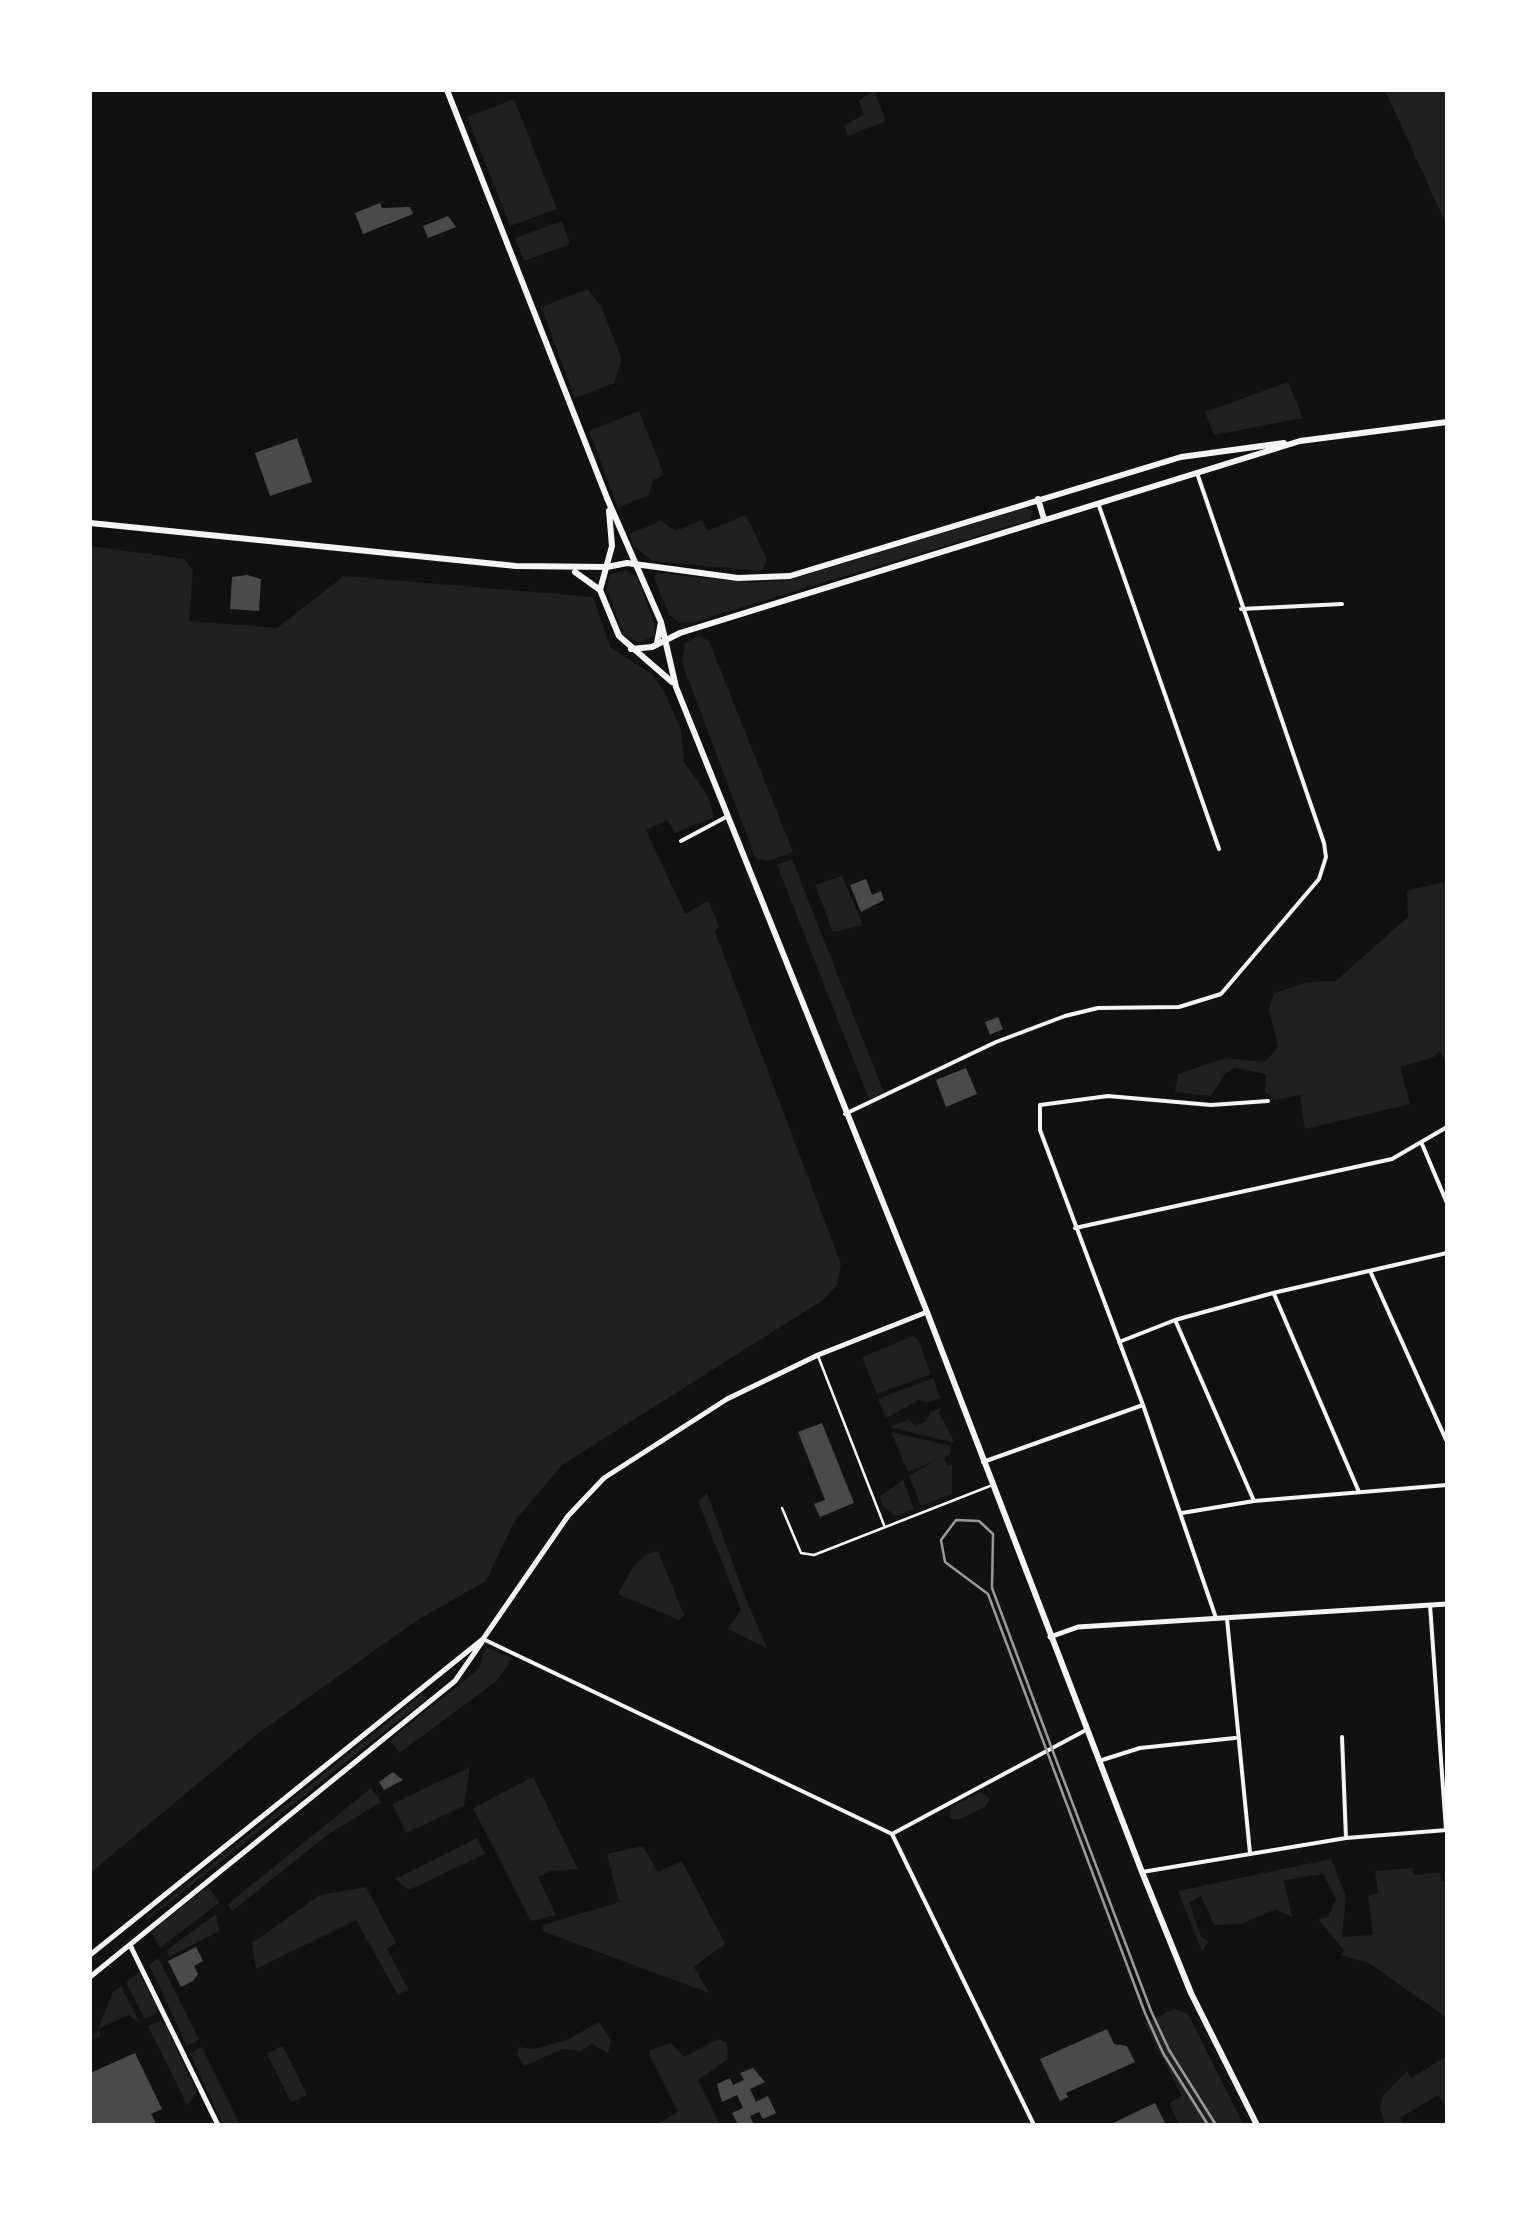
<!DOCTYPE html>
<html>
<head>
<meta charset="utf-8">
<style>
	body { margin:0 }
	#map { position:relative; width:1537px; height:2215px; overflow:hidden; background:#111; font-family:"Source Sans 3",sans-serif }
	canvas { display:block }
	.frame { position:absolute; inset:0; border:92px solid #fff; pointer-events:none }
</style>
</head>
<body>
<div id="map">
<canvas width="1537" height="2215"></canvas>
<div class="frame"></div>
</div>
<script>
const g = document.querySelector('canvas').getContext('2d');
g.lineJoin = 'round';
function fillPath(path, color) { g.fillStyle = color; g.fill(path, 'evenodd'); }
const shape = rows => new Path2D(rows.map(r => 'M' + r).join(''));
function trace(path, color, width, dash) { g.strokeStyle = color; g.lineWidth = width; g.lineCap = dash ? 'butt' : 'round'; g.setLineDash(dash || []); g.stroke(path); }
const green = shape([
	[874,90,886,121,848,136,844,126,864,114,859,101],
	[1385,90,1447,90,1447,226],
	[514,99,557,209,510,226,467,117],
	[562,221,570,244,524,261,515,238],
	[588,289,601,306,622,360,614,383,575,398,541,307],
	[1288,382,1303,418,1214,435,1205,412],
	[639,411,664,475,653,480,649,495,618,508,589,431],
	[1025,508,1033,511,1030,520,693,622,679,622,669,615,654,578,657,573,753,583,790,580],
	[746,515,767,559,762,571,653,561,634,547,629,534,661,521,676,531,702,520,707,531],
	[90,546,185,559,193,571,189,621,277,628,344,576,593,597,610,647,652,674,665,693,681,730,684,762,708,796,714,817,675,833,668,820,646,830,685,914,708,901,719,926,715,932,841,1264,837,1285,823,1300,562,1465,514,1522,486,1581,419,1619,260,1732,90,1873],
	[626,570,637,577,655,625,654,635,640,643,624,635,607,589,609,575],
	[699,636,709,641,793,852,768,861,756,859,682,663,685,643],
	[792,859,884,1093,869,1099,777,865],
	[842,876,863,925,833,932,815,885],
	[1447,881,1447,1064,1439,1051,1434,1057,1400,1067,1410,1104,1305,1129,1300,1095,1275,1100,1265,1092,1266,1074,1235,1068,1225,1074,1211,1096,1175,1092,1178,1074,1225,1058,1265,1062,1278,1047,1269,1009,1275,993,1307,982,1336,981,1408,917,1407,891],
	[913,1336,918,1340,931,1374,877,1394,862,1357],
	[933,1378,940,1398,926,1403,919,1400,886,1418,878,1399],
	[941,1408,939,1413,955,1443,889,1427,908,1420,916,1425,927,1421,930,1412],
	[891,1432,951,1446,950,1454,944,1458,948,1466,952,1464,952,1494,921,1506,909,1476,934,1461,908,1472],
	[903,1480,914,1509,896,1516,882,1506,880,1496],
	[707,1493,744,1594,767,1648,728,1629,741,1610,698,1501],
	[658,1551,684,1615,679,1620,618,1594,634,1565,648,1553],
	[485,1647,512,1658,497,1681,399,1753,390,1740,479,1669],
	[421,1695,427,1698,146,1921,147,1917],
	[470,1767,464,1806,406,1833,392,1804],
	[533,1777,578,1869,550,1871,538,1877,556,1915,531,1921,473,1808],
	[371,1788,381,1802,326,1836,232,1911,228,1904],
	[981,1792,990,1798,986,1806,958,1820,949,1818,951,1807],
	[477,1838,485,1854,409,1890,395,1879],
	[643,1846,658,1872,682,1861,725,1944,694,1967,709,1993,542,1931,543,1925,619,1902,607,1854],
	[1331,1859,1346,1896,1342,1937,1373,1935,1368,1896,1378,1893,1375,1871,1412,1868,1414,1875,1440,1873,1441,1881,1447,1880,1447,2018,1369,1963,1341,1955,1344,1950,1318,1919,1328,1917,1336,1899,1323,1874,1284,1880,1292,1917,1276,1909,1241,1924,1214,1925,1201,1896,1189,1902,1201,1936,1208,1942,1202,1951,1178,1891],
	[208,1886,219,1903,160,1948,151,1932],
	[366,1887,396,1943,387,1949,408,1989,398,1995,356,1920,256,1969,252,1943,320,1895],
	[216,1914,219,1931,169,1957,167,1950],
	[158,1958,199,2040,187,2046,149,1965],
	[139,1972,157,2007,155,2014,145,2019,126,1982],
	[121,1986,139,2022,128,2015,98,2029,101,2036,94,2039,113,1992],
	[1174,2009,1188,2014,1244,2125,1179,2125,1169,2103,1182,2096,1145,2023],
	[160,2021,165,2024,197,2093,187,2105,148,2026],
	[599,2022,611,2040,608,2053,592,2044,580,2051,563,2049,524,2066,517,2054,519,2047,534,2049,567,2040],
	[718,2039,727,2043,728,2059,698,2080,720,2125,655,2125,678,2112,649,2055,650,2050,671,2043,684,2057],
	[283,2046,307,2095,291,2102,267,2054],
	[202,2047,240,2125,223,2125,190,2053],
	[1447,2056,1447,2109,1438,2095,1400,2118,1403,2125,1385,2123,1380,2108,1383,2096,1407,2071,1411,2078]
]);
const building = shape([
	[380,203,382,208,410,207,413,214,363,234,355,213],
	[448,216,456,227,428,238,423,226],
	[297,438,312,482,270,496,255,453],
	[247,575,261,579,259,611,230,609,232,577],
	[866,879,872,895,881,891,884,900,861,912,850,885],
	[998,1017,1003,1029,990,1035,985,1022],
	[966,1068,977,1094,946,1107,936,1080],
	[822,1423,854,1503,820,1517,814,1504,825,1500,798,1432],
	[393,1772,403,1780,384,1790,379,1782],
	[196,1947,203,1961,194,1966,198,1974,193,1981,181,1987,168,1961],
	[1107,2029,1114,2044,1127,2046,1135,2062,1066,2093,1068,2097,1060,2101,1040,2059],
	[135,2053,162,2109,151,2114,157,2125,90,2125,90,2073],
	[753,2068,765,2082,750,2089,756,2102,768,2096,776,2113,763,2119,759,2112,750,2116,754,2125,738,2125,732,2113,743,2108,737,2095,722,2102,717,2084,730,2078,733,2085,744,2080,740,2073],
	[1155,2103,1166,2125,1109,2125]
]);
const service = shape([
	[818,1356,884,1525],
	[782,1508,801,1553,814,1555,990,1486]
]);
const minor = shape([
	[1098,503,1219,849],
	[1241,609,1342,604],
	[681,841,728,816],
	[845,1114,996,1042,1065,1016,1098,1008,1179,1007,1221,994,1319,879,1326,857,1324,843,1197,473],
	[1422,1144,1447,1203],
	[1075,1228,1392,1159,1447,1127],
	[1371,1273,1447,1442],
	[1274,1294,1359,1492],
	[1176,1322,1254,1501],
	[1119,1342,1175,1320,1273,1293,1447,1253],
	[983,1462,1143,1405],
	[1182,1513,1254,1501,1447,1485],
	[1430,1605,1446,1830],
	[1216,1618,1143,1405,1040,1130,1040,1105,1108,1096,1211,1105,1268,1101],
	[1227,1619,1250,1853],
	[483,1639,892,1834,1034,2125],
	[1342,1737,1346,1838],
	[1099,1761,1140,1748,1235,1738],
	[892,1834,1086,1730],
	[1142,1872,1346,1838,1447,1830]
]);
const tertiary = shape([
	[1050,1637,1078,1627,1447,1604],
	[130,1945,218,2125],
	[90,1955,483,1639,568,1516,604,1478,727,1399,818,1355,927,1312],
	[90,1977,455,1681,482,1642]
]);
const secondary = shape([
	[90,523,516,566,607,567],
	[575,572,600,590]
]);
const primary = shape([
	[447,90,607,498,661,622,657,643],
	[1038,499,1044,519],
	[609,511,612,546,600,590,619,636,672,682],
	[607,567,627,563,738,578,790,576,1181,457,1284,443],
	[661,622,676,687,927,1312,1142,1872,1191,1993,1257,2125],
	[631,649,652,647,680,633,1300,441,1447,422]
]);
const tram = shape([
	[1208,2125,1163,2053,1145,2013,988,1594,945,1562,941,1540,956,1520,979,1521,993,1534,992,1588,1052,1749,1151,2011,1169,2050,1216,2125]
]);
fillPath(green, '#202020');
fillPath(building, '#4a4a4a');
trace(service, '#f5f5f5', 2.5);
trace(minor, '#f5f5f5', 4);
trace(tertiary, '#f5f5f5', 5);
trace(secondary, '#f5f5f5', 6);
trace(primary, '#f5f5f5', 6);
trace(tram, '#9a9a9a', 2.5);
</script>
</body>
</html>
